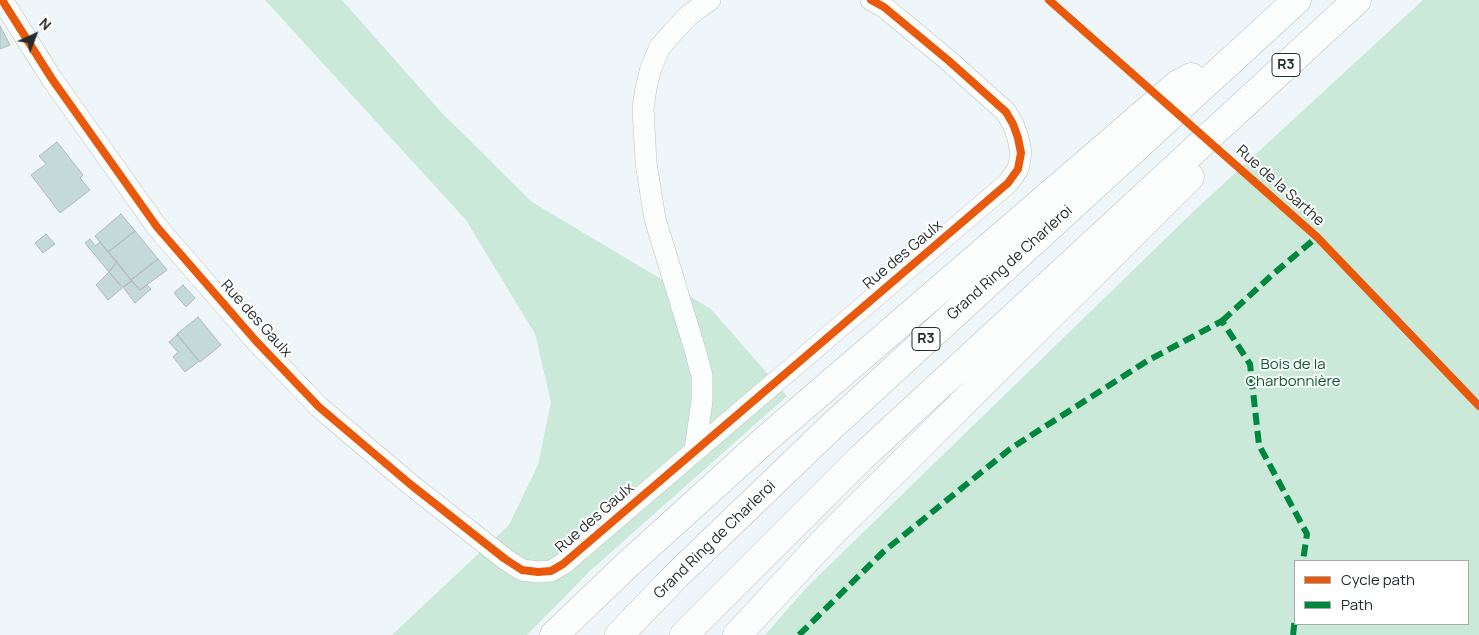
<!DOCTYPE html>
<html>
<head>
<meta charset="utf-8">
<style>
	body { margin:0 }
	#map { position:relative; width:1479px; height:635px; overflow:hidden; background:#eef6f9; font-family:Manrope,sans-serif }
	canvas { display:block }
	.legend { position:absolute; left:1294px; top:560px; width:175px; height:65px; box-sizing:border-box; background:#fff; border:1px solid #a8abab; margin:0; padding:6px 9px; list-style:none; font-size:15px; color:#252c2e }
	.legend li { display:flex; align-items:center; gap:10px; height:25px }
	.legend b { width:25px; border:1px solid #a8abab }
	.north { position:absolute; left:10px; top:10px; width:50px; height:50px; -webkit-text-stroke:4px #fff; paint-order:stroke; rotate:43deg; font-size:14px; font-weight:700; line-height:20px; text-align:center; color:#252c2e }
	.north::after { content:''; display:block; margin:auto; width:18px; height:22px; background:#252c2e; clip-path:polygon(50% 0,100% 100%,50% 72%,0 100%) }
</style>
</head>
<body>
<div id="map">
<canvas width="1479" height="635"></canvas>
<ul class="legend">
<li><b style="height:6px;background:#e8590c"></b>Cycle path</li>
<li><b style="height:6px;background:#00873e"></b>Path</li>
</ul>
<div class="north">N</div>
</div>
<script>
const g = document.querySelector('canvas').getContext('2d');
g.lineJoin = 'round';
function fillPath(path, color) { g.fillStyle = color; g.fill(path, 'evenodd'); }
const shape = rows => new Path2D(rows.map(r => 'M' + r).join(''));
function trace(path, color, width, dash) { g.strokeStyle = color; g.lineWidth = width; g.lineCap = dash ? 'butt' : 'round'; g.setLineDash(dash || []); g.stroke(path); }
function label(font, color, halo, rows, align = 'center') {
  g.font = font + ' Manrope,sans-serif'; g.lineWidth = 4; g.setLineDash([]); g.textBaseline = 'middle'; g.strokeStyle = halo; g.fillStyle = color; for (const [text, x, y, turn = 0] of rows) {
    g.save(); g.translate(x, y); g.rotate((+turn || 0) * Math.PI / 180); g.textAlign = isNaN(turn) ? turn : align; if (halo) g.strokeText(text, 0, 0); g.fillText(text, 0, 0); g.restore();
  }
}
const green = shape([
	[265,0,342,0,440,111,532,202,711,309,787,396,591,570,527,635,392,635,509,525,538,465,551,402,535,334,466,220],
	[1423,0,1479,0,1479,635,765,635,807,587,1195,210],
	[1295,561,1468,561,1468,624,1295,624]
]);
const building = shape([
	[0,26,10,45,0,49,0,26],
	[57,142,83,175,80,178,90,190,60,213,31,175,46,164,39,156,57,142],
	[121,214,135,231,108,252,95,236,121,214],
	[135,231,158,259,131,280,108,252,135,231],
	[46,234,55,244,43,253,35,243,46,234],
	[90,239,95,246,100,242,117,262,109,272,85,243,90,239],
	[158,259,167,270,140,290,131,280,158,259],
	[117,262,132,281,123,287,109,272,117,262],
	[109,272,122,288,108,300,96,285,109,272],
	[132,281,140,290,147,285,151,289,135,303,123,287,132,281],
	[183,285,195,298,186,307,174,293,183,285],
	[198,317,221,345,200,362,177,334,198,317],
	[177,335,199,361,185,372,173,357,178,352,169,342,177,335]
]);
const minor = shape([
	[2,0,52,79,157,227,256,341,319,407,410,484,505,559,522,570,538,572,551,571,563,564,1008,183,1018,169,1021,153,1018,138,1013,124,1006,112,949,61,884,7,871,0],
	[695,450,702,401,702,376,696,353,655,219,646,163,643,108,646,88,651,68,660,47,674,31,689,15,710,0]
]);
const highway = shape([
	[554,635,627,565,766,439,1178,84,1191,77],
	[619,635,676,576,831,427,1297,0],
	[684,635,862,457,1357,0],
	[737,635,829,536,1190,177]
]);
const quiet = shape([
	[1222,321,1272,275,1317,237],
	[799,635,883,552,1010,449,1147,361,1222,321,1250,364,1259,445,1307,534,1303,561],
	[1293,635,1295,618]
]);
const cycleway = shape([
	[2,0,52,79,157,227,256,341,319,407,410,484,505,559,522,570,538,572,551,571,563,564,1008,183,1018,169,1021,153,1018,138,1013,124,1006,112,949,61,884,7,871,0],
	[1049,0,1317,237,1479,406]
]);
const shields = [
	[1286,65,28],
	[926,339,28]
];
const shieldNames = [
	["R3",1286,65],
	["R3",926,339]
];
const streetNames = [
	["Rue de la Sarthe",1280,186,42],
	["Rue des Gaulx",903,255,-40],
	["Grand Ring de Charleroi",1010,263,-42],
	["Rue des Gaulx",256,319,48],
	["Rue des Gaulx",595,518,-41],
	["Grand Ring de Charleroi",715,540,-44]
];
const parkNames = [
	["Bois de la",1293,365],
	["Charbonnière",1293,382]
];
fillPath(green, '#cae9d9');
fillPath(building, '#c4d9d9');
trace(building, '#b2b9ba', 1);
trace(minor, '#bac1c3', 22);
trace(highway, '#bac1c3', 29);
trace(minor, '#fcfefe', 21);
trace(highway, '#fcfefe', 28);
trace(quiet, '#00873e', 6, [12, 6]);
trace(cycleway, '#e8590c', 8);
for (const [x, y, w] of shields) { const box = new Path2D(); box.roundRect(x - w / 2, y - 11.5, w, 23, 4); g.fillStyle = '#fff'; g.fill(box); trace(box, '#252c2e', 1); }
label('bold 14px', '#252c2e', null, shieldNames);
label('15px', '#252c2e', '#fff', streetNames);
label('15px', '#085a33', '#fff', parkNames);
</script>
</body>
</html>
